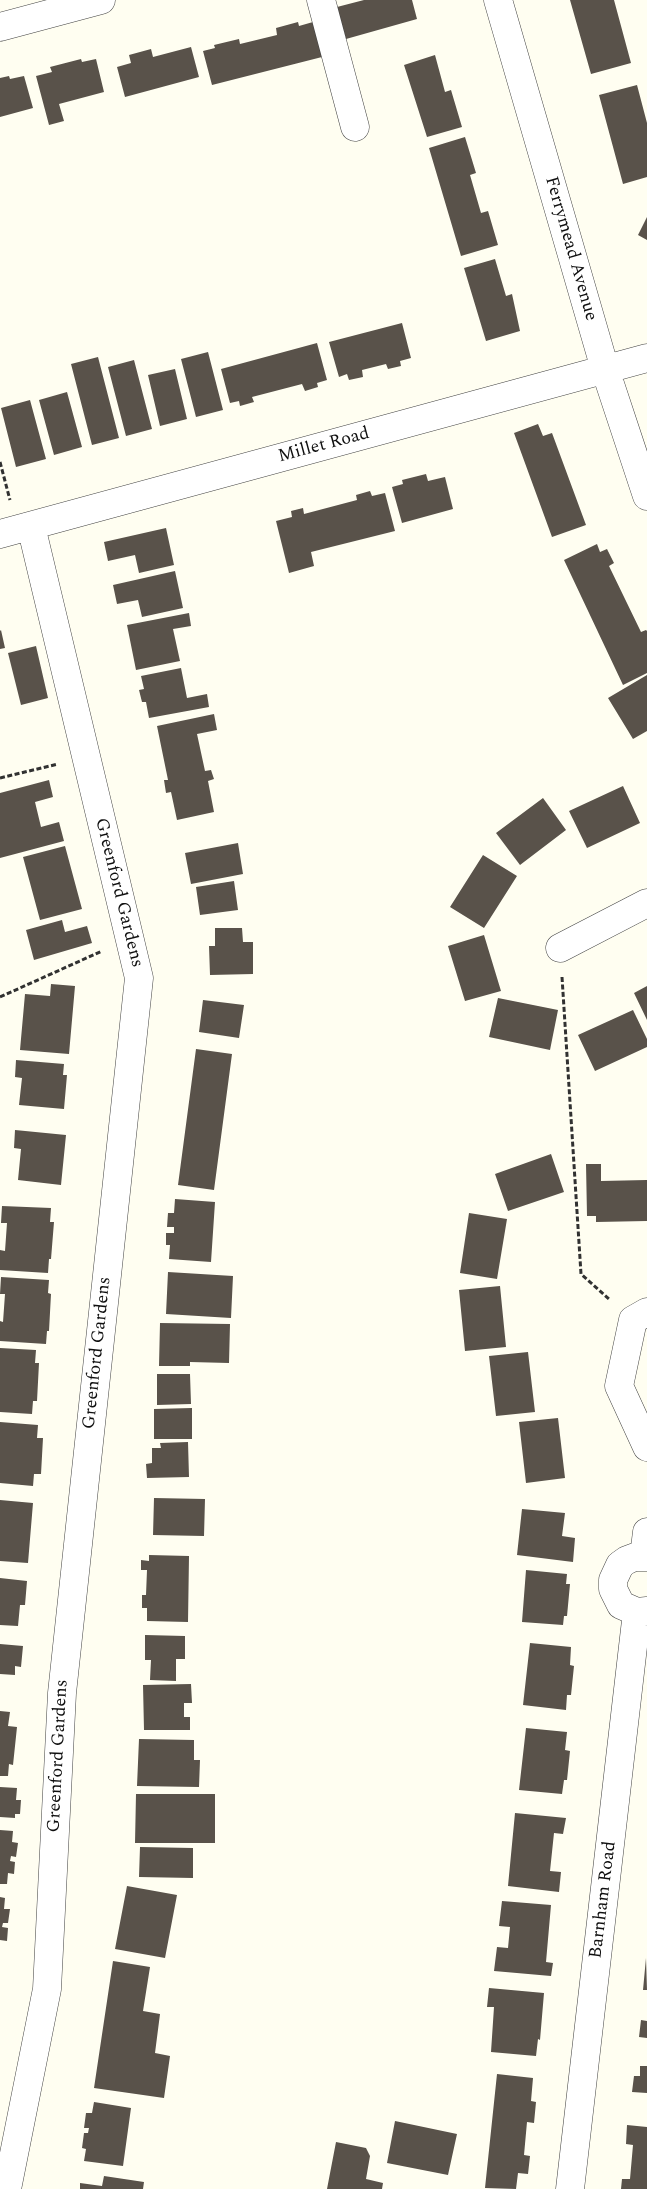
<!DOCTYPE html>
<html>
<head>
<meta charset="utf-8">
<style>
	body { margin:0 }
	canvas { display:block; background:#fffef1 }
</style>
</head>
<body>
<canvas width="647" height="2189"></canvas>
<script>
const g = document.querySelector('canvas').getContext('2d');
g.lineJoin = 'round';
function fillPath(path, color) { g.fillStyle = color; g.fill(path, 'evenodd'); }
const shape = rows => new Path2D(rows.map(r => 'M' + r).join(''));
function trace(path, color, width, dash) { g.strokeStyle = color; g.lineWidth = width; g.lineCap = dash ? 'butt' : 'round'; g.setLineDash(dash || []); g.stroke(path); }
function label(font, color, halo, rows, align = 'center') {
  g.font = font + ' Spectral,serif'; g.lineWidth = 5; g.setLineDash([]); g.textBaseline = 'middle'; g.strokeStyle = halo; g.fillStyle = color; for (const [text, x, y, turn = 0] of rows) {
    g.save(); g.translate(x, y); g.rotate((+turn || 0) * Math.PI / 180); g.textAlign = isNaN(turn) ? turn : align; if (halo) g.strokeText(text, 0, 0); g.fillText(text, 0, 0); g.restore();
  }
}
const building = shape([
	[364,0,412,0,417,19,346,39,337,7],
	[570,0,614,0,631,63,591,74],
	[298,22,299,26,313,22,322,57,212,85,203,51,215,48,214,45,239,39,240,44,277,35,276,28],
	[191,47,199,77,125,97,117,67,131,63,129,55,151,49,153,57],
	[435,55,445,92,451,90,462,127,427,137,404,65],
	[81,59,82,62,96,59,104,92,59,104,64,121,49,125,36,76,52,72,50,67],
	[9,76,10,79,24,76,33,108,0,117,0,78],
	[637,85,647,123,647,177,623,184,599,95],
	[465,137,476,173,470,175,481,213,488,211,498,245,461,256,429,148],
	[647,217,647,240,638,235],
	[495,259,506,296,512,294,520,331,486,341,464,268],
	[402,323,411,358,400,361,401,366,388,369,386,364,362,370,363,377,349,380,347,374,339,377,329,342],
	[317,343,327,380,317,383,318,387,305,391,302,384,252,397,254,402,240,406,239,401,230,403,221,369],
	[208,352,223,410,196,417,181,359],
	[98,357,119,438,92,445,71,364],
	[134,360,152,429,126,436,108,367],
	[175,369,187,419,160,426,148,375],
	[67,392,82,447,54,455,39,400],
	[30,400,46,459,16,467,1,408],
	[538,424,543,436,552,433,586,525,552,537,514,433],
	[426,474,428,481,445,477,453,509,402,523,392,487,403,484,402,480],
	[370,491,372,496,385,493,395,531,311,552,314,566,289,573,276,521,292,517,291,511,303,508,304,514,357,500,356,495],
	[166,528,174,565,139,573,135,555,108,561,104,542],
	[597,544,600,552,607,549,614,563,609,566,641,632,646,630,647,631,647,673,623,685,564,560],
	[175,571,183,608,142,617,138,600,117,604,113,585],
	[189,613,191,626,173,629,180,661,136,670,127,625],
	[1,630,5,648,0,649,0,631],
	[36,646,48,698,21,705,8,653],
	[181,668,187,698,207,694,209,707,149,718,146,702,142,702,139,690,144,689,141,676],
	[647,675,647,731,633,739,608,698],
	[214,714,217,730,197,734,205,771,211,770,214,779,208,781,214,812,177,820,171,792,166,793,164,780,168,780,167,775,157,726],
	[49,780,53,797,35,802,41,827,59,822,64,841,0,858,0,793],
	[623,786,640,823,587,848,569,811],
	[543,798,566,830,520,865,496,833],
	[238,843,243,874,191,884,185,853],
	[65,846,82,909,40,920,23,857],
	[483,855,517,876,484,928,450,907],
	[234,881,238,910,200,915,196,887],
	[62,920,65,932,87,926,92,943,34,960,26,930],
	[215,928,242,928,243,942,253,942,253,974,210,975,209,946,215,946],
	[484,935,501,991,465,1001,448,946],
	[51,984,75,986,69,1054,20,1050,25,994,50,996],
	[647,986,647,1020,634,993],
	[498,998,558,1010,550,1050,489,1037],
	[203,1000,244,1005,239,1038,199,1032],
	[633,1010,647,1039,647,1047,595,1071,578,1035],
	[196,1049,232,1054,214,1190,178,1185],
	[16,1060,64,1064,63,1075,67,1075,64,1109,19,1105,22,1078,15,1077],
	[15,1130,66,1135,61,1185,18,1180,21,1149,14,1148],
	[551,1154,564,1192,508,1211,495,1174],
	[586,1164,601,1164,601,1181,647,1180,647,1221,596,1222,596,1216,587,1216],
	[175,1199,215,1202,211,1262,169,1259,170,1245,166,1245,166,1233,174,1233,174,1227,167,1227,168,1213,174,1213],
	[2,1206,51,1208,50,1222,54,1222,51,1259,49,1259,48,1273,0,1270,0,1250,5,1251,7,1223,1,1223],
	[469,1213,507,1219,497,1279,460,1273],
	[168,1272,233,1276,231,1318,166,1314],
	[1,1277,49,1280,48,1293,51,1294,49,1331,47,1331,46,1344,0,1341,0,1321,3,1322,5,1294,0,1294],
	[500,1286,506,1347,465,1351,459,1290],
	[160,1323,230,1324,229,1363,190,1362,190,1366,159,1366],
	[0,1348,36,1350,35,1363,39,1363,37,1401,33,1401,32,1414,0,1412],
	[528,1352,535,1412,496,1416,489,1356],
	[157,1374,190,1374,191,1404,157,1405],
	[192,1408,192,1439,154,1439,154,1409],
	[558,1418,565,1478,526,1483,519,1422],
	[0,1422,38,1425,37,1438,43,1438,41,1474,34,1474,33,1486,0,1483],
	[188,1442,189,1477,147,1478,146,1464,152,1463,152,1448,161,1448,160,1443],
	[154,1498,205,1499,204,1536,153,1535],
	[0,1500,33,1503,28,1563,0,1561],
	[522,1509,565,1513,562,1536,575,1538,573,1562,517,1555],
	[149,1555,189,1556,188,1622,147,1621,147,1608,142,1608,142,1595,146,1595,147,1570,141,1570,141,1560,149,1561],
	[526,1570,567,1574,566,1584,570,1584,567,1616,564,1616,563,1625,522,1622],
	[0,1578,27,1581,25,1605,20,1605,18,1626,0,1625],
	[145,1635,185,1636,185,1659,176,1659,176,1681,150,1680,151,1660,145,1660],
	[530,1643,571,1647,570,1665,574,1666,571,1695,567,1695,566,1710,523,1705],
	[0,1644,23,1646,21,1667,15,1666,15,1675,0,1674],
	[191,1684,192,1703,184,1703,184,1717,190,1717,190,1730,144,1730,143,1685],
	[0,1711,10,1712,8,1726,17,1727,13,1765,9,1764,8,1776,0,1776],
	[526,1728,567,1732,565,1750,570,1751,567,1780,564,1780,562,1794,519,1790],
	[139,1739,194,1740,194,1760,200,1760,199,1787,137,1786],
	[0,1787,17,1788,16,1800,21,1800,20,1814,15,1814,15,1818,0,1817],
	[136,1794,215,1794,215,1843,135,1843],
	[515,1813,566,1818,563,1834,554,1833,550,1871,561,1872,559,1892,508,1886],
	[0,1830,13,1831,12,1842,18,1843,16,1857,11,1856,10,1861,15,1862,14,1874,8,1873,7,1884,0,1884],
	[140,1847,193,1848,193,1878,139,1877],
	[127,1886,177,1895,165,1958,115,1949],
	[0,1897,5,1898,4,1909,10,1909,8,1923,3,1923,2,1927,8,1928,7,1941,0,1940],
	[502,1901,551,1905,546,1962,553,1963,551,1976,494,1971,497,1947,508,1948,510,1927,499,1926],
	[646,1958,647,1990,643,1990],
	[113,1961,150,1967,143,2011,160,2014,155,2053,170,2056,164,2098,94,2088],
	[489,1988,544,1993,540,2040,538,2039,536,2056,491,2052,494,2007,487,2007],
	[641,2020,647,2021,647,2038,639,2037],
	[640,2066,647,2066,647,2093,632,2092,634,2076,640,2076],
	[497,2074,533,2078,531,2101,536,2102,534,2123,527,2122,524,2155,530,2156,528,2174,518,2173,516,2189,485,2188],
	[94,2102,131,2108,123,2166,84,2161,86,2149,82,2148,84,2133,88,2133,89,2128,84,2128,86,2113,92,2113],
	[395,2121,457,2134,448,2175,387,2163],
	[627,2125,647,2127,647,2189,621,2189,622,2179,630,2179,633,2145,626,2144],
	[336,2142,366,2148,370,2156,366,2179,383,2183,382,2189,327,2189],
	[104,2176,144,2182,143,2189,80,2189,80,2183,102,2186]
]);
const path = shape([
	[0,462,10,500],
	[0,778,58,764],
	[562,977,581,1274,610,1300],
	[0,997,102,951]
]);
const minor = shape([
	[321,0,355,127],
	[498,0,605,369,647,496],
	[0,27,101,0],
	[0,534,647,358],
	[560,948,647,903],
	[647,1312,633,1320,619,1386,647,1447],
	[644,1556,647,1532],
	[647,1557,635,1557,627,1560,620,1565,613,1580,613,1589,621,1605,637,1612,647,1611],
	[7,2189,47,1989,62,1693,139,978,31,526],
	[570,2189,637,1612]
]);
const streetNames = [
	["Ferrymead Avenue",570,249,74],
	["Millet Road",324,446,-15],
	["Greenford Gardens",118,893,76],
	["Greenford Gardens",98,1353,-84],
	["Greenford Gardens",59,1756,-87],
	["Barnham Road",604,1900,-83]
];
fillPath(building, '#59524a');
trace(minor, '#424242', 29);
trace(path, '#313131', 3, [5, 2.5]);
trace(minor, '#fff', 28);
label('18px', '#0f0f0f', '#fff', streetNames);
</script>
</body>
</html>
